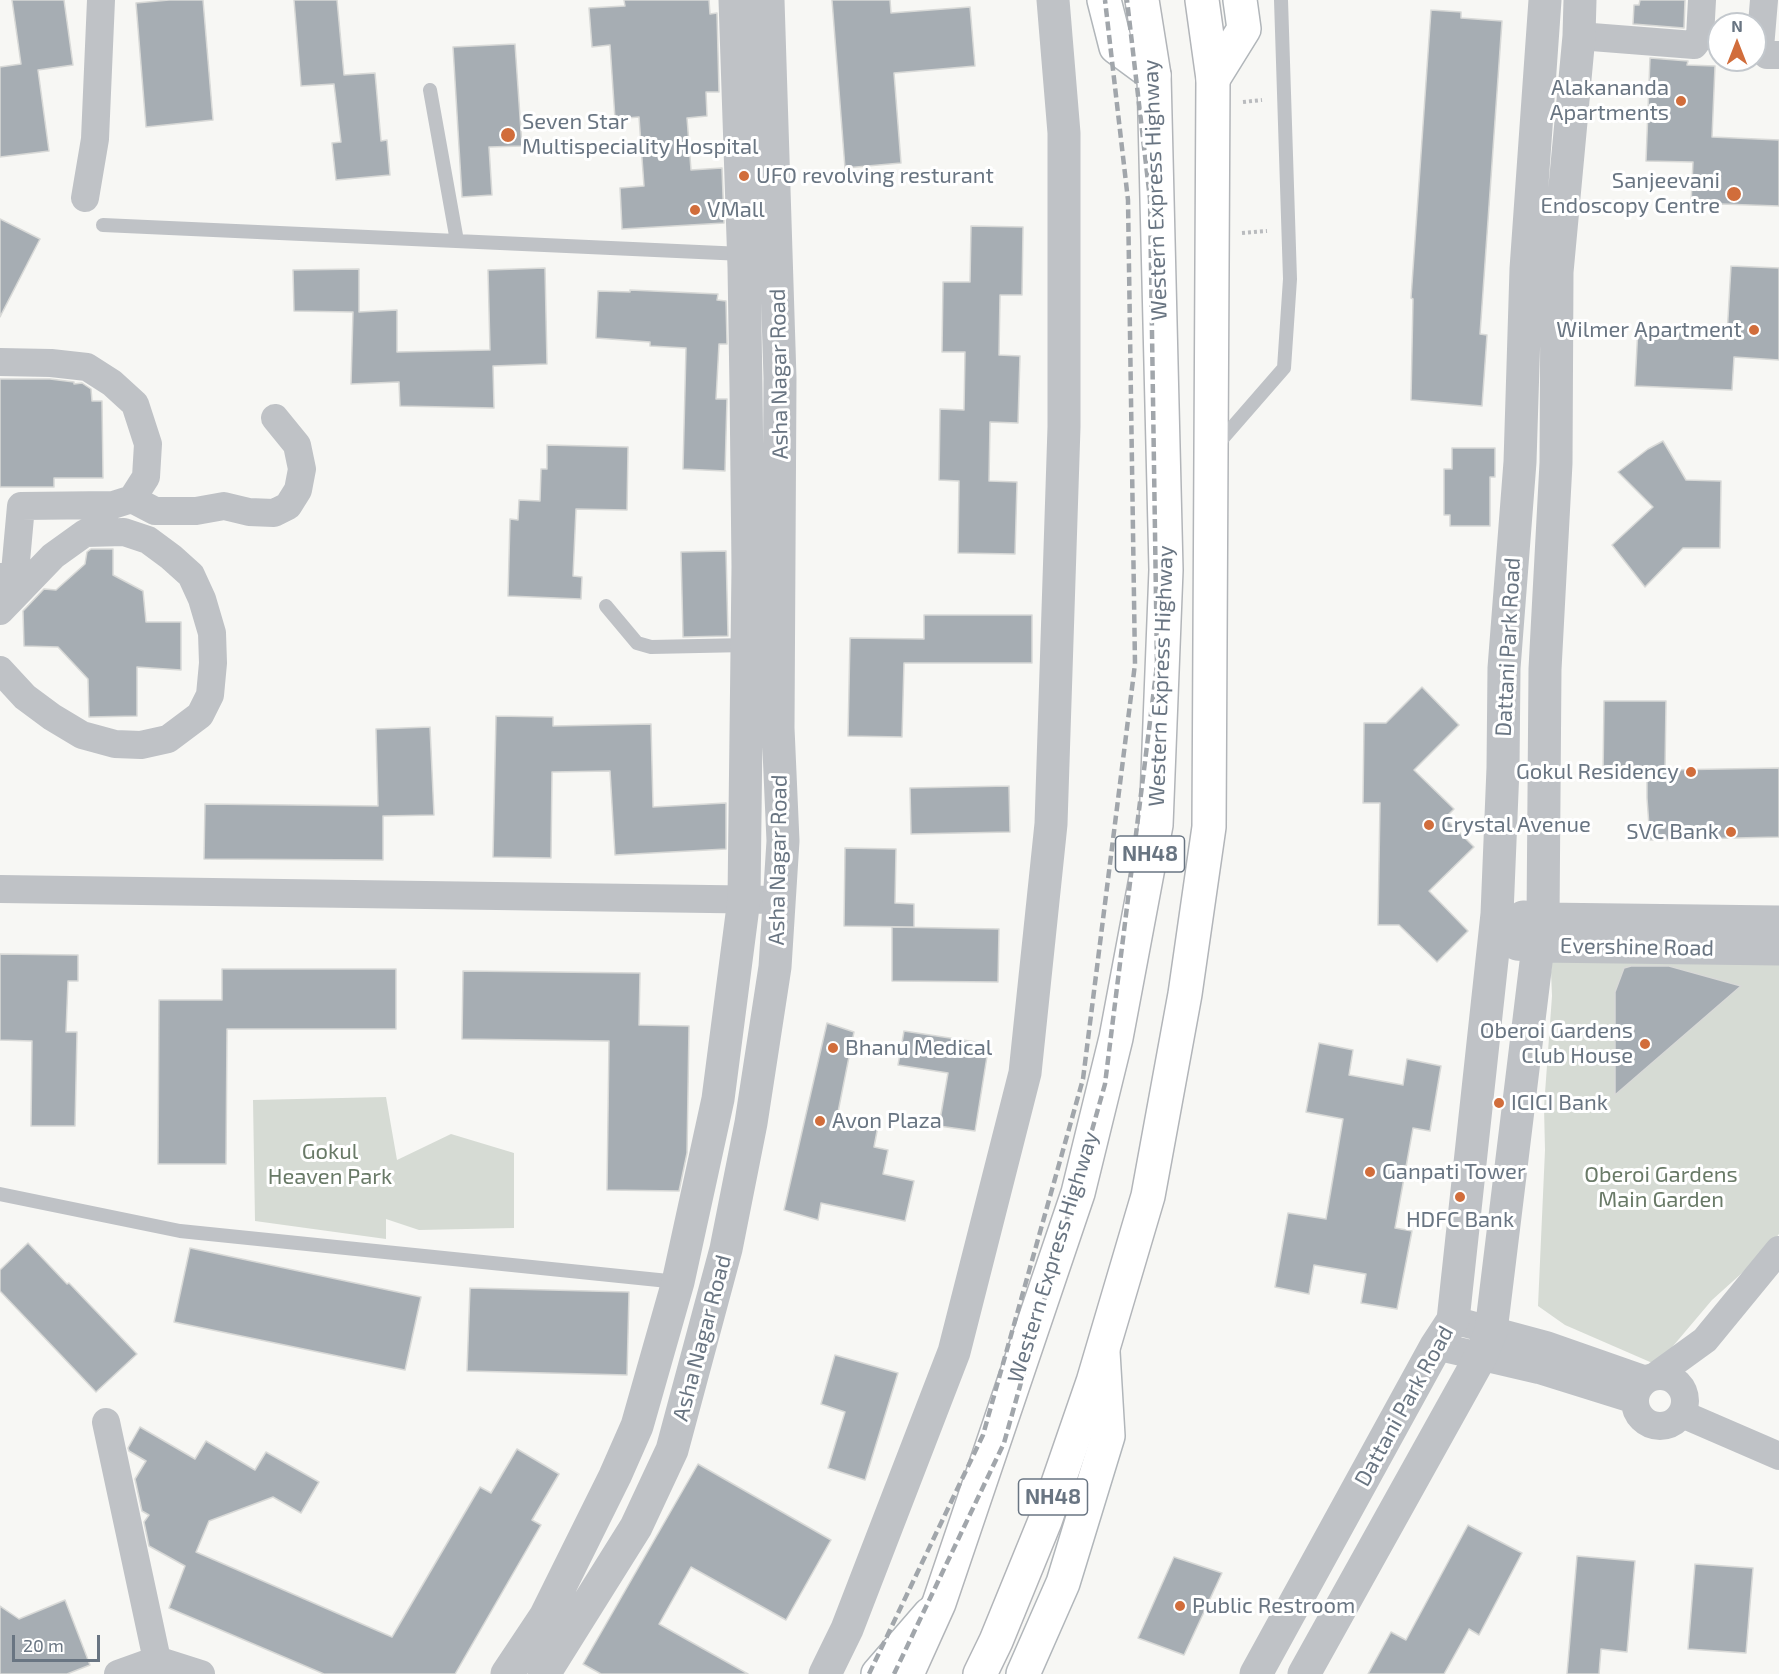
<!DOCTYPE html>
<html>
<head>
<meta charset="utf-8">
<style>
	body { margin:0 }
	#map { position:relative; width:1779px; height:1674px; overflow:hidden; background:#f7f7f4; font-family:"Exo 2",sans-serif }
	canvas { display:block }
	.north { position:absolute; left:1707px; top:12px; width:60px; height:60px; box-sizing:border-box; background:#fff; border:2px solid #c3c8cd; border-radius:50%; rotate:0deg; font-size:16px; font-weight:700; line-height:24px; text-align:center; color:#697582 }
	.north::after { content:''; display:block; margin:auto; width:21px; height:27px; background:#d16d3b; clip-path:polygon(50% 0,100% 100%,50% 72%,0 100%) }
	.scale { position:absolute; left:12px; top:1635px; width:88px; height:27px; box-sizing:border-box; border:3px solid #697582; border-top:0; padding-left:8px; font-size:18px; line-height:21px; white-space:nowrap; color:#697582; -webkit-text-stroke:4px #fff; paint-order:stroke }
</style>
</head>
<body>
<div id="map">
<canvas width="1779" height="1674"></canvas>
<div class="north">N</div>
<div class="scale">20 m</div>
</div>
<script>
const g = document.querySelector('canvas').getContext('2d');
g.lineJoin = 'round';
function fillPath(path, color) { g.fillStyle = color; g.fill(path, 'evenodd'); }
const shape = rows => new Path2D(rows.map(r => 'M' + r).join(''));
function trace(path, color, width, dash) { g.strokeStyle = color; g.lineWidth = width; g.lineCap = dash ? 'butt' : 'round'; g.setLineDash(dash || []); g.stroke(path); }
function label(font, color, halo, rows, align = 'center') {
  g.font = font + ' "Exo 2",sans-serif'; g.lineWidth = 6; g.setLineDash([]); g.textBaseline = 'middle'; g.strokeStyle = halo; g.fillStyle = color; for (const [text, x, y, turn = 0] of rows) {
    g.save(); g.translate(x, y); g.rotate((+turn || 0) * Math.PI / 180); g.textAlign = isNaN(turn) ? turn : align; if (halo) g.strokeText(text, 0, 0); g.fillText(text, 0, 0); g.restore();
  }
}
const green = shape([
	[1556,927,1779,927,1779,1234,1762,1255,1712,1300,1657,1365,1565,1325,1538,1306,1545,1150,1544,1107,1552,996,1551,972],
	[386,1097,397,1160,451,1134,514,1153,514,1228,419,1230,386,1219,386,1239,255,1221,253,1100]
]);
const building = shape([
	[12,0,64,0,73,65,38,70,49,151,0,157,0,67,21,64,12,0],
	[169,0,203,0,213,120,146,127,136,3,169,0],
	[294,0,337,0,344,75,375,73,381,141,387,140,390,175,336,180,332,143,341,142,334,84,301,86,294,0],
	[624,0,709,0,710,14,717,13,719,92,706,92,707,116,687,118,691,170,722,168,724,223,622,229,620,188,644,186,639,117,615,119,610,45,592,47,589,8,625,6,624,0],
	[832,0,890,0,891,13,970,7,975,66,894,73,901,163,845,168,832,0],
	[1640,0,1685,0,1684,28,1633,24,1634,5,1639,5,1640,0],
	[1431,10,1461,12,1461,18,1502,21,1480,334,1487,335,1482,406,1411,400,1413,299,1411,298,1431,10],
	[515,44,522,146,489,147,492,195,462,197,453,47,515,44],
	[1650,58,1688,61,1687,65,1715,66,1712,137,1779,140,1779,206,1691,203,1693,162,1646,161,1650,58],
	[0,219,40,239,0,317,0,219],
	[971,226,1023,227,1022,295,1000,295,999,355,1020,356,1018,423,990,422,989,481,1017,482,1015,554,958,553,959,481,939,480,940,409,964,410,965,352,942,352,943,282,970,282,971,226],
	[1731,266,1779,268,1779,360,1734,357,1732,390,1635,386,1638,327,1663,328,1663,332,1727,335,1731,266],
	[545,268,547,364,493,366,494,408,400,406,399,382,351,384,353,312,294,311,293,270,359,269,359,312,397,310,397,352,490,350,488,270,545,268],
	[630,290,718,294,717,300,726,301,727,344,719,344,716,399,727,399,725,471,683,469,686,348,650,346,650,342,596,338,598,291,630,292,630,290],
	[0,379,50,379,74,382,74,384,82,383,91,389,92,401,102,401,103,478,54,478,54,487,0,487,0,379],
	[1663,441,1686,480,1721,481,1720,548,1683,548,1645,587,1612,545,1653,507,1618,472,1648,449,1663,441],
	[547,445,628,447,627,510,576,509,573,576,582,577,581,599,508,596,510,519,518,520,519,500,540,501,541,469,547,469,547,445],
	[1452,448,1495,448,1495,477,1490,477,1490,526,1450,526,1450,515,1444,515,1444,469,1452,469,1452,448],
	[91,549,113,549,113,575,143,591,146,622,181,622,181,670,137,667,137,716,89,717,88,679,58,647,24,646,23,611,44,589,56,590,85,564,87,552,91,549],
	[726,551,728,636,683,637,681,552,726,551],
	[924,615,1032,615,1032,663,904,663,902,737,848,736,850,638,924,639,924,615],
	[1422,687,1459,725,1414,770,1454,809,1445,818,1474,847,1429,891,1468,931,1437,962,1399,925,1378,925,1380,803,1363,803,1364,723,1386,723,1422,687],
	[1604,701,1666,701,1665,770,1779,768,1779,837,1650,840,1647,798,1647,778,1603,777,1604,701],
	[496,716,553,717,553,726,651,724,653,807,726,803,726,849,615,855,610,771,552,772,551,858,493,857,496,716],
	[430,727,434,815,383,816,383,860,204,859,205,804,378,806,376,729,430,727],
	[1009,786,1010,832,911,834,910,788,1009,786],
	[845,848,896,849,895,903,914,904,914,927,844,926,845,848],
	[892,927,999,929,998,982,892,981,892,927],
	[0,954,78,955,78,981,68,981,66,1032,77,1032,75,1126,31,1126,32,1041,0,1040,0,954],
	[1631,966,1669,966,1741,986,1615,1095,1615,992,1624,968,1631,966],
	[222,969,396,969,396,1029,227,1029,226,1164,158,1164,159,1000,222,1000,222,969],
	[463,971,640,973,639,1025,689,1026,687,1153,679,1191,607,1190,609,1041,462,1039,463,971],
	[827,1023,854,1032,837,1117,878,1126,874,1147,888,1150,883,1174,914,1181,905,1221,821,1203,818,1220,784,1210,827,1023],
	[904,1031,989,1044,975,1131,939,1126,948,1073,898,1065,904,1031],
	[1319,1043,1353,1050,1349,1075,1403,1085,1407,1059,1441,1066,1430,1131,1413,1128,1395,1228,1412,1231,1397,1309,1361,1303,1366,1274,1314,1265,1309,1294,1275,1287,1288,1213,1326,1219,1343,1119,1306,1112,1319,1043],
	[28,1243,67,1284,69,1283,137,1354,96,1392,0,1291,0,1270,28,1243],
	[190,1248,421,1297,405,1370,174,1322,190,1248],
	[470,1288,629,1292,627,1375,467,1371,470,1288],
	[835,1355,898,1373,865,1480,828,1468,845,1412,821,1404,835,1355],
	[140,1427,195,1459,206,1441,255,1470,266,1452,319,1482,301,1513,273,1497,209,1521,196,1552,392,1637,480,1487,491,1493,517,1449,559,1474,532,1520,541,1525,455,1674,324,1674,169,1608,185,1566,149,1546,144,1522,149,1515,142,1511,135,1479,146,1461,129,1451,128,1448,140,1427],
	[698,1464,831,1540,786,1620,691,1567,659,1624,748,1674,601,1674,583,1664,698,1464],
	[1468,1525,1522,1553,1479,1635,1469,1629,1444,1674,1368,1674,1391,1632,1406,1640,1468,1525],
	[1577,1556,1635,1561,1627,1652,1601,1649,1599,1674,1567,1674,1577,1556],
	[1174,1557,1222,1573,1184,1655,1138,1638,1174,1557],
	[1695,1564,1753,1568,1746,1653,1688,1649,1695,1564],
	[65,1600,90,1665,67,1674,0,1674,0,1606,19,1619,65,1600]
]);
const path = shape([
	[1243,102,1262,100],
	[1242,233,1267,231]
]);
const service = shape([
	[430,90,457,241],
	[103,225,743,254],
	[1216,446,1284,368,1290,279,1281,0],
	[606,606,637,643,651,647,747,645],
	[0,1194,180,1231,678,1282]
]);
const minor = shape([
	[1764,0,1760,48,1767,55,1779,55],
	[1579,36,1694,45,1700,37,1702,0],
	[85,198,95,139,101,0],
	[0,362,51,363,87,367,112,383,135,404,148,444,146,477,132,499,113,505,21,506,15,572,9,576,0,577],
	[132,499,155,511,196,511,224,506,249,512,274,513,288,506,298,490,302,469,297,445,275,418],
	[0,611,53,556,85,533,124,532,148,540,171,557,191,575,202,599,212,633,213,663,210,695,200,715,168,739,141,745,115,744,82,735,52,717,25,697,0,670],
	[0,889,780,900],
	[1453,1320,1546,1345,1646,1380],
	[1436,1346,1539,1370,1635,1400],
	'1635 1401a25 25 0 1 1 50 0a25 25 0 1 1-50 0Z',
	[1654,1377,1705,1340,1779,1250],
	[1682,1414,1779,1456],
	[106,1422,157,1660],
	[118,1674,157,1660,201,1674]
]);
const tertiary = shape([
	[1523,917,1543,919,1779,922],
	[1517,944,1538,946,1779,949],
	[507,1674,545,1617,615,1476,637,1426,678,1282,718,1099,744,899,748,567,746,388,744,267,735,0],
	[544,1674,636,1527,672,1450,726,1249,751,1123,775,967,783,841,778,728,780,378,768,0],
	[825,1674,847,1629,954,1352,1025,1073,1051,824,1064,427,1064,133,1053,0],
	[1256,1674,1436,1346,1453,1320,1497,914,1503,768,1504,668,1520,462,1526,269,1545,0],
	[1304,1674,1481,1356,1491,1331,1538,946,1543,919,1545,669,1556,463,1557,272,1579,36,1580,0]
]);
const secondary = shape([
	[1104,0,1116,47,1154,75],
	[1213,79,1244,29,1240,0],
	[878,1674,930,1614],
	[1023,1674,1063,1583,1108,1436,1103,1352]
]);
const trunk = shape([
	[907,1674,939,1603,1078,1193,1116,1038,1156,825,1166,570,1154,75,1142,0],
	[980,1674,996,1641,1045,1521,1093,1382,1148,1196,1185,994,1209,827,1213,79,1202,0]
]);
const rail = shape([
	[869,1674,983,1435,1083,1079,1135,664,1128,200,1105,0],
	[894,1674,1004,1443,1105,1084,1157,665,1150,199,1127,0]
]);
const markers = [
	[1681,101,6,"#d16d3b"],
	[508,135,8,"#d16d3b"],
	[744,176,6,"#d16d3b"],
	[1734,194,8,"#d16d3b"],
	[695,210,6,"#d16d3b"],
	[1754,330,6,"#d16d3b"],
	[1691,772,6,"#d16d3b"],
	[1429,825,6,"#d16d3b"],
	[1731,832,6,"#d16d3b"],
	[1645,1044,6,"#d16d3b"],
	[833,1048,6,"#d16d3b"],
	[1499,1103,6,"#d16d3b"],
	[820,1121,6,"#d16d3b"],
	[1370,1172,6,"#d16d3b"],
	[1460,1197,6,"#d16d3b"],
	[1180,1606,6,"#d16d3b"]
];
const shields = [
	[1150,854,69],
	[1053,1497,69]
];
const shieldNames = [
	["NH48",1150,854],
	["NH48",1053,1497]
];
const poiNames = [
	["Alakananda",1669,88,"right"],
	["Apartments",1669,113,"right"],
	["Seven Star",522,122],
	["Multispeciality Hospital",522,147],
	["UFO revolving resturant",756,176],
	["Sanjeevani",1720,181,"right"],
	["Endoscopy Centre",1720,206,"right"],
	["VMall",707,210],
	["Wilmer Apartment",1742,330,"right"],
	["Gokul Residency",1679,772,"right"],
	["Crystal Avenue",1441,825],
	["SVC Bank",1719,832,"right"],
	["Oberoi Gardens",1633,1031,"right"],
	["Club House",1633,1056,"right"],
	["Bhanu Medical",845,1048],
	["ICICI Bank",1511,1103],
	["Avon Plaza",832,1121],
	["Ganpati Tower",1382,1172],
	["HDFC Bank",1460,1220,"center"],
	["Public Restroom",1192,1606]
];
const streetNames = [
	["Western Express Highway",1155,190,-92],
	["Asha Nagar Road",779,374,-91],
	["Dattani Park Road",1508,647,-87],
	["Western Express Highway",1161,676,-88],
	["Asha Nagar Road",778,860,-89],
	["Evershine Road",1637,947,1],
	["Western Express Highway",1053,1257,-73],
	["Asha Nagar Road",702,1338,-75],
	["Dattani Park Road",1404,1406,-61]
];
const parkNames = [
	["Gokul",330,1152],
	["Heaven Park",330,1177],
	["Oberoi Gardens",1661,1175],
	["Main Garden",1661,1200]
];
fillPath(green, '#d6dbd4');
fillPath(building, '#a6adb3');
trace(building, '#d8d9d7', 1.5);
trace(secondary, '#b1b6ba', 36);
trace(trunk, '#b2b5b9', 36);
trace(path, '#b9bbbe', 4, [3, 3]);
trace(service, '#bfc2c6', 14);
trace(minor, '#bfc2c6', 28);
trace(tertiary, '#bfc2c6', 33);
trace(secondary, '#fff', 33);
trace(trunk, '#fff', 33);
trace(rail, '#a1a6ab', 4.5, [9, 4.5]);
for (const [x, y, r, color] of markers) { const dot = new Path2D(); dot.arc(x, y, r, 0, 2 * Math.PI); g.fillStyle = color; g.fill(dot); trace(dot, '#fff', 2); }
for (const [x, y, w] of shields) { const box = new Path2D(); box.roundRect(x - w / 2, y - 18, w, 36, 4.5); g.fillStyle = '#fff'; g.fill(box); trace(box, '#697582', 1.5); }
label('bold 21px', '#697582', null, shieldNames);
label('22px', '#697582', '#fff', poiNames, 'left');
label('22px', '#697582', '#fff', streetNames);
label('22px', '#697a67', '#fff', parkNames);
</script>
</body>
</html>
